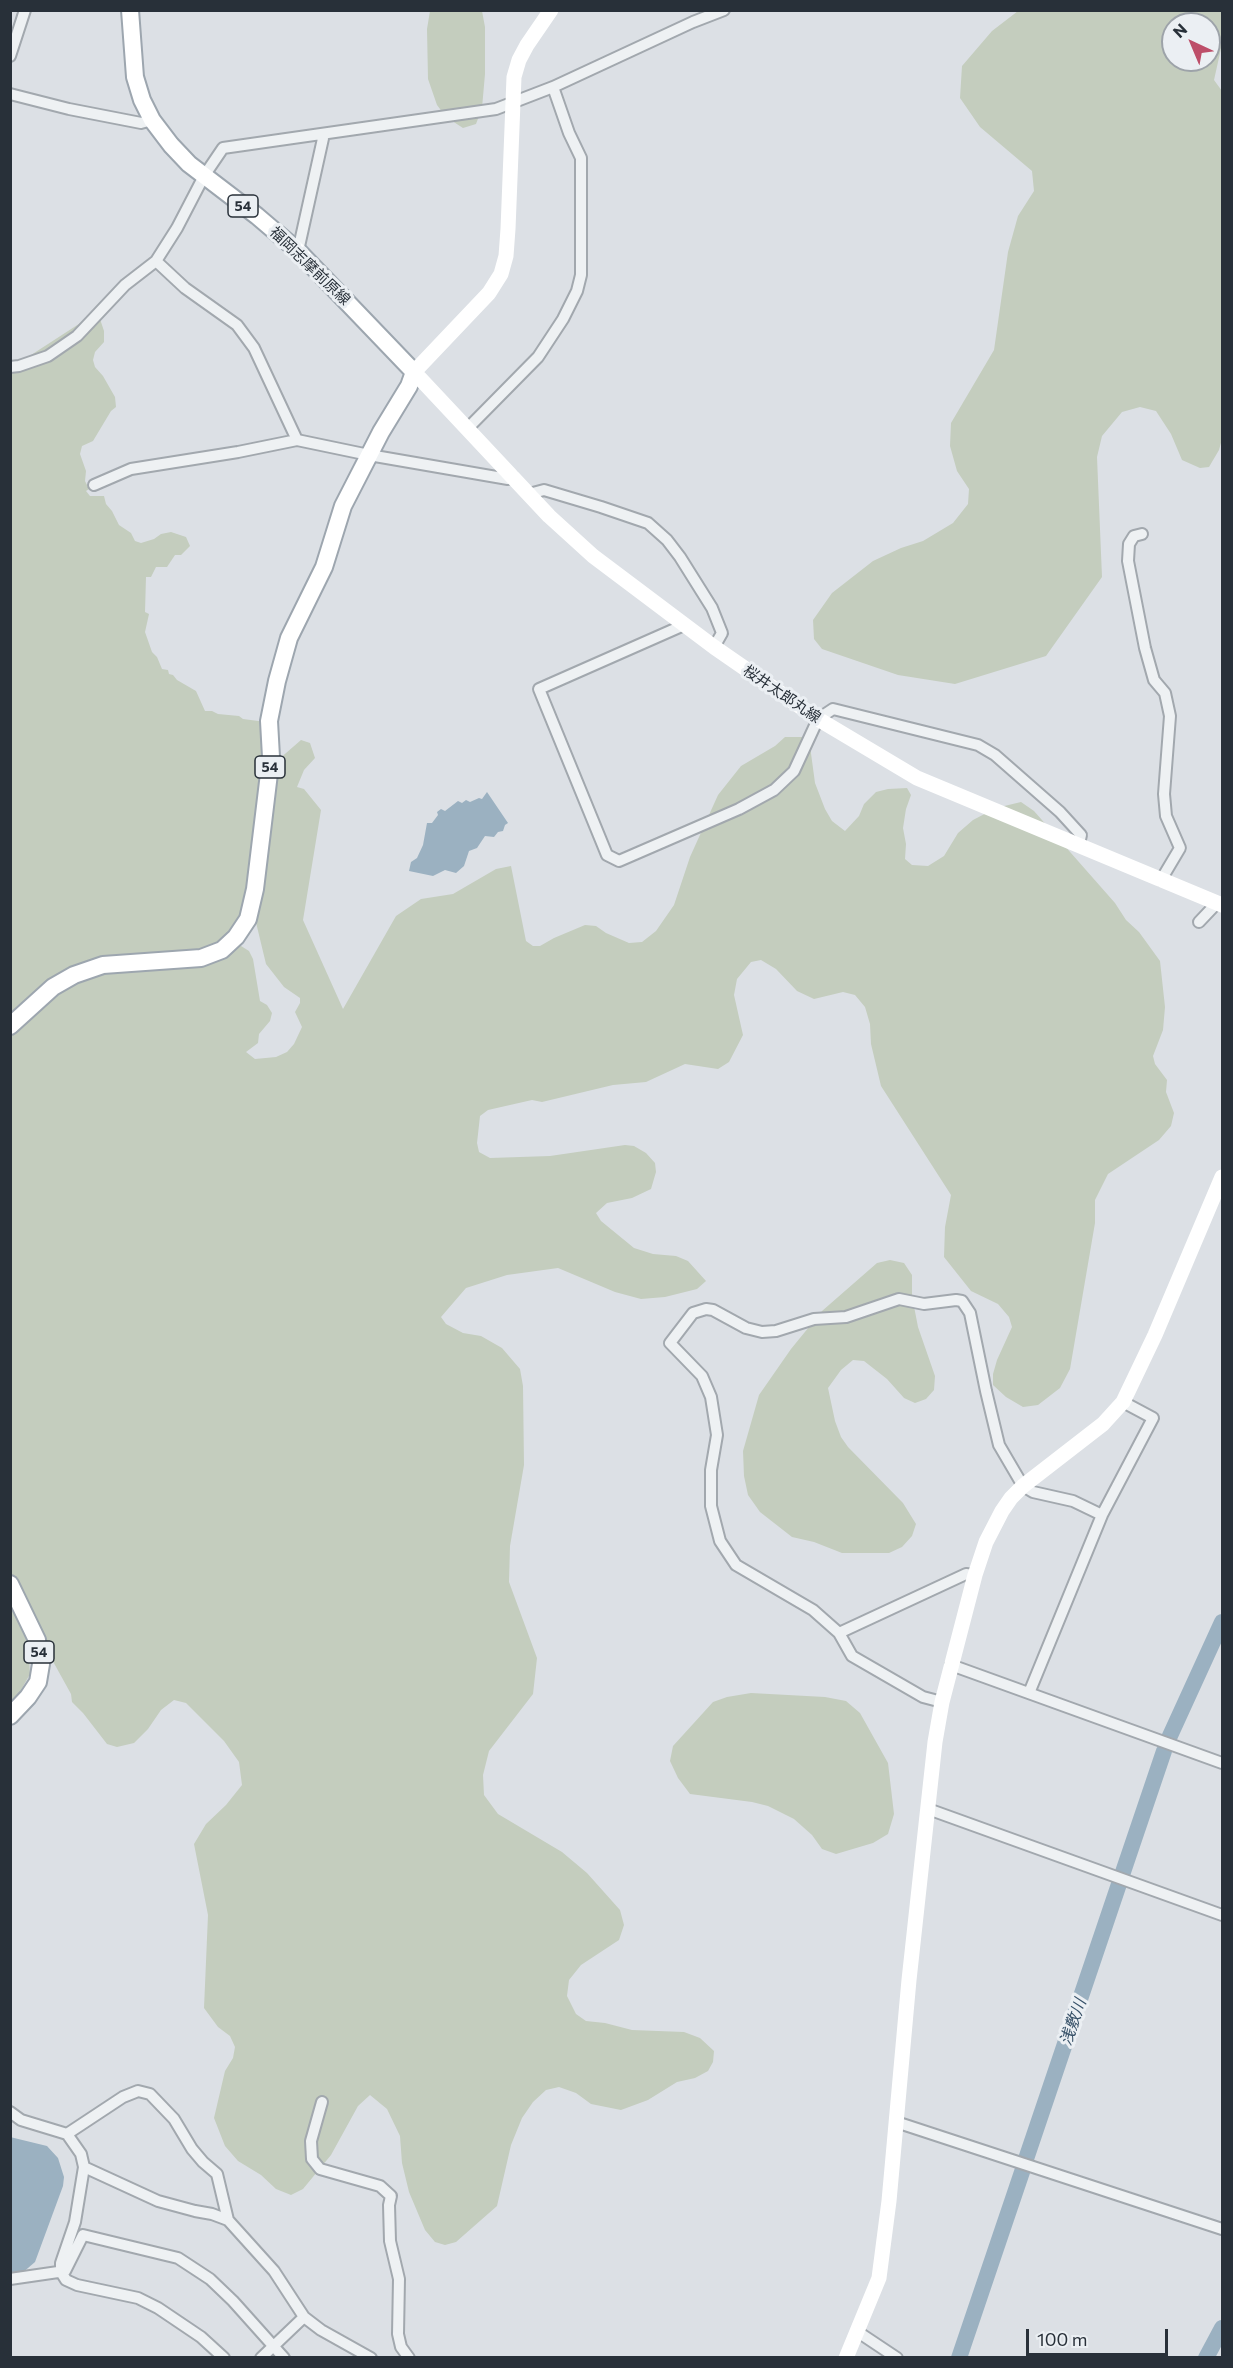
<!DOCTYPE html>
<html>
<head>
<meta charset="utf-8">
<style>
	body { margin:0 }
	#map { position:relative; width:1233px; height:2368px; overflow:hidden; background:#dce0e5; font-family:Commissioner,sans-serif }
	canvas { display:block }
	.frame { position:absolute; inset:0; border:12px solid #283039; pointer-events:none }
	.north { position:absolute; left:1161px; top:12px; width:60px; height:60px; box-sizing:border-box; background:#ebeff3; border:2px solid #9da3a9; border-radius:50%; rotate:316deg; font-size:16px; font-weight:700; line-height:24px; text-align:center; color:#283039 }
	.north::after { content:''; display:block; margin:auto; width:21px; height:27px; background:#bd4e69; clip-path:polygon(50% 0,100% 100%,50% 72%,0 100%) }
	.scale { position:absolute; left:1026px; top:2329px; width:142px; height:27px; box-sizing:border-box; border:3px solid #283039; border-top:0; padding-left:8px; font-size:18px; line-height:21px; white-space:nowrap; color:#283039; -webkit-text-stroke:4px #ebeff3; paint-order:stroke }
</style>
</head>
<body>
<div id="map">
<canvas width="1233" height="2368"></canvas>
<div class="frame"></div>
<div class="north">N</div>
<div class="scale">100 m</div>
</div>
<script>
const g = document.querySelector('canvas').getContext('2d');
g.lineJoin = 'round';
function fillPath(path, color) { g.fillStyle = color; g.fill(path, 'evenodd'); }
const shape = rows => new Path2D(rows.map(r => 'M' + r).join(''));
function trace(path, color, width, dash) { g.strokeStyle = color; g.lineWidth = width; g.lineCap = dash ? 'butt' : 'round'; g.setLineDash(dash || []); g.stroke(path); }
function label(font, color, halo, rows, align = 'center') {
  g.font = font + ' Commissioner,"Noto Sans JP",sans-serif'; g.lineWidth = 6; g.setLineDash([]); g.textBaseline = 'middle'; g.strokeStyle = halo; g.fillStyle = color; for (const [text, x, y, turn = 0] of rows) {
    g.save(); g.translate(x, y); g.rotate((+turn || 0) * Math.PI / 180); g.textAlign = isNaN(turn) ? turn : align; if (halo) g.strokeText(text, 0, 0); g.fillText(text, 0, 0); g.restore();
  }
}
const green = shape([
	[430,11,482,11,485,27,485,74,482,108,476,124,463,128,446,117,437,105,428,79,427,29],
	[1018,11,1222,11,1222,44,1214,80,1222,91,1222,439,1219,450,1209,467,1200,468,1182,460,1171,434,1156,411,1140,407,1122,412,1102,436,1097,457,1102,577,1046,656,955,684,898,675,822,649,814,639,813,620,832,593,873,561,901,548,923,541,953,523,968,504,969,489,957,471,950,446,951,423,994,350,1008,252,1018,216,1034,191,1032,171,980,127,960,98,962,66,992,31],
	[1173,24,1209,24,1209,60,1173,60],
	[100,319,104,331,104,342,95,352,93,360,95,367,103,376,115,397,116,407,111,411,93,441,82,446,80,454,86,471,85,481,89,489,86,491,90,496,104,496,106,504,112,511,119,525,131,533,135,541,141,543,154,539,161,534,171,532,186,537,190,546,181,555,175,555,167,567,156,567,151,577,146,577,145,612,149,614,145,632,152,652,157,657,162,669,168,670,169,674,173,675,177,680,196,691,205,711,212,711,218,714,239,716,243,719,266,722,265,766,247,905,239,922,225,941,203,951,111,958,61,972,11,1016,11,368,85,320],
	[785,737,803,737,810,746,815,783,825,809,832,821,845,831,859,816,864,804,876,792,888,789,907,788,911,795,906,809,903,828,906,844,905,859,912,865,928,866,944,856,958,833,973,820,996,808,1021,802,1034,811,1115,903,1126,920,1139,932,1160,961,1165,1007,1163,1030,1153,1056,1155,1064,1167,1080,1166,1092,1174,1113,1171,1126,1159,1140,1108,1174,1095,1200,1095,1223,1070,1369,1060,1388,1038,1405,1023,1407,1006,1397,993,1385,993,1374,997,1360,1012,1327,1009,1317,998,1304,971,1291,944,1257,945,1227,951,1195,881,1086,871,1044,870,1024,865,1007,855,995,843,992,814,999,797,991,776,969,761,960,751,962,737,979,734,995,743,1035,729,1062,718,1069,685,1064,646,1082,613,1085,542,1102,532,1100,488,1110,480,1116,477,1143,479,1152,490,1158,550,1156,625,1145,634,1146,646,1153,655,1163,656,1172,651,1189,632,1198,607,1203,596,1213,601,1221,634,1248,653,1254,676,1256,688,1261,706,1281,697,1289,665,1297,641,1299,615,1292,558,1268,507,1275,466,1288,441,1317,446,1324,463,1333,481,1336,502,1348,520,1369,523,1386,524,1465,510,1546,509,1582,537,1658,533,1694,489,1751,483,1775,484,1795,498,1814,562,1852,587,1873,620,1910,624,1925,619,1940,581,1965,569,1980,567,1996,576,2014,586,2021,605,2023,632,2030,684,2032,700,2038,714,2051,713,2062,708,2071,695,2078,677,2082,648,2100,621,2110,591,2104,576,2093,559,2087,546,2090,533,2102,522,2118,511,2145,497,2206,456,2242,445,2245,435,2242,425,2230,409,2192,402,2163,400,2136,387,2109,370,2095,358,2106,331,2155,303,2189,291,2195,276,2189,261,2175,238,2161,225,2146,214,2118,225,2071,233,2058,235,2047,230,2036,218,2027,204,2008,208,1915,194,1844,206,1824,226,1805,242,1785,239,1762,224,1741,186,1703,174,1700,161,1710,148,1729,134,1743,117,1747,107,1744,83,1713,72,1702,71,1694,50,1656,23,1619,28,1640,30,1674,11,1708,11,1020,62,975,231,950,241,946,249,951,253,959,260,1001,267,1005,272,1013,270,1021,259,1034,258,1043,246,1052,255,1059,276,1057,287,1052,294,1044,302,1027,295,1012,300,1003,300,998,284,987,266,964,253,910,278,760,301,740,310,743,315,758,304,770,297,787,304,789,321,810,303,920,343,1009,396,916,421,899,453,894,496,869,511,866,526,941,533,946,540,946,554,938,585,925,596,926,606,933,629,943,642,942,656,931,674,905,690,857,718,795,741,766,775,746],
	[890,1260,904,1263,912,1275,912,1296,918,1327,935,1376,934,1390,926,1399,915,1403,904,1398,887,1379,864,1361,853,1360,841,1370,828,1388,835,1421,841,1437,848,1447,903,1503,916,1524,912,1536,902,1547,889,1553,842,1553,814,1542,792,1537,760,1512,748,1495,744,1476,743,1451,759,1395,791,1349,822,1311,877,1263],
	[751,1693,825,1697,846,1701,860,1713,888,1763,894,1814,888,1834,873,1843,836,1854,822,1849,812,1835,794,1819,768,1806,752,1802,690,1794,678,1778,670,1761,673,1746,713,1702,727,1697]
]);
const water = shape([
	[487,792,508,823,505,825,503,831,498,832,494,837,485,836,477,848,469,851,464,866,456,873,445,870,433,876,409,871,411,862,417,858,423,845,427,823,432,823,438,815,437,812,441,809,445,811,458,801,462,803,466,800,470,802,479,798,482,799],
	[10,2137,47,2146,58,2158,64,2177,63,2186,35,2262,21,2274,11,2273]
]);
const river = shape([
	[1169,1738,1222,1622],
	[1122,1875,1164,1751],
	[1026,2159,1119,1884],
	[959,2358,1023,2169],
	[1206,2358,1222,2328]
]);
const street = shape([
	[10,56,25,10],
	[10,94,69,109,141,123,152,120],
	[298,251,324,134],
	[156,261,185,288,237,325,254,348,297,440],
	[10,367,19,366,48,356,77,336,125,285,156,261,177,228,204,176,223,148,496,109,553,87,693,22,724,10],
	[468,428,538,357,563,319,577,291,581,275,581,158,569,133,553,87],
	[94,485,131,469,238,452,297,440,369,455,508,479,512,476],
	[529,494,544,490,601,507,648,523,667,540,680,557,712,608,722,633,714,647],
	[1142,534,1134,536,1129,544,1128,561,1145,648,1154,680,1165,693,1170,716,1164,794,1166,816,1180,848,1161,880],
	[684,625,539,689,607,855,619,861,739,809,774,790,794,771,818,719,833,709,978,745,995,755,1060,812,1081,835,1079,844],
	[1199,922,1217,903],
	[839,1633,966,1574,975,1575],
	[951,1665,1222,1763],
	[1029,1693,1102,1515,1153,1418,1123,1402],
	[942,1702,923,1697,852,1656,839,1633,813,1610,736,1565,720,1541,711,1506,711,1470,717,1435,711,1397,702,1376,670,1343,693,1313,706,1309,713,1310,746,1328,762,1332,776,1331,814,1319,846,1317,899,1299,924,1304,956,1300,962,1301,970,1313,986,1391,999,1445,1023,1486,1033,1492,1073,1501,1102,1515],
	[928,1809,1222,1915],
	[322,2102,311,2141,312,2159,320,2169,380,2186,391,2196,389,2205,390,2241,399,2279,398,2334,401,2347,409,2358],
	[10,2112,21,2120,67,2134,81,2154,84,2167,75,2222,61,2263,61,2272,66,2280,77,2285,138,2298,158,2308,201,2337,224,2358],
	[896,2122,1222,2229],
	[67,2134,123,2097,138,2091,150,2094,174,2119,192,2149,203,2162,217,2174,228,2220],
	[84,2167,158,2201,195,2211,212,2214,228,2220,274,2271,304,2317,321,2330,371,2358],
	[10,2279,65,2271,83,2235,178,2258,210,2279,233,2301,284,2358],
	[858,2332,897,2358],
	[261,2358,304,2317]
]);
const secondary = shape([
	[551,10,527,45,519,60,514,77,508,229,506,256,501,274,489,293,414,372,549,516,593,556,714,647,818,719,917,778,1222,905],
	[846,2358,879,2278,889,2201,909,1980,935,1742,942,1702,975,1575,986,1542,1002,1511,1011,1498,1023,1486,1103,1424,1123,1402,1155,1335,1222,1177]
]);
const primary = shape([
	[10,1026,53,987,74,975,103,965,201,958,222,950,236,937,248,919,255,889,271,757,269,721,277,681,289,638,324,567,343,506,381,432,409,386,414,372,298,251,257,216,189,164,171,145,152,120,142,100,135,77,130,10],
	[10,1584,37,1640,41,1664,38,1682,28,1697,10,1716]
]);
const shields = [
	[243,206,30],
	[270,767,30],
	[39,1652,30]
];
const shieldNames = [
	["54",243,206],
	["54",270,767],
	["54",39,1652]
];
const streetNames = [
	["福岡志摩前原線",310,266,44],
	["桜井太郎丸線",782,694,34]
];
const waterNames = [
	["浅敷川",1073,2022,-71]
];
fillPath(green, '#c4cdbe');
fillPath(water, '#9bb1c1');
trace(river, '#9bb1c1', 16);
trace(street, '#a2a8ae', 14);
trace(primary, '#9da6af', 20);
trace(street, '#eef1f3', 10);
trace(secondary, '#fff', 15);
trace(primary, '#fff', 16);
for (const [x, y, w] of shields) { const box = new Path2D(); box.roundRect(x - w / 2, y - 11, w, 22, 4.5); g.fillStyle = '#ebeff3'; g.fill(box); trace(box, '#283039', 1.5); }
label('bold 14px', '#283039', null, shieldNames);
label('15px', '#283039', '#ebeff3', streetNames);
label('italic 16px', '#375168', '#ebeff3', waterNames);
</script>
</body>
</html>
